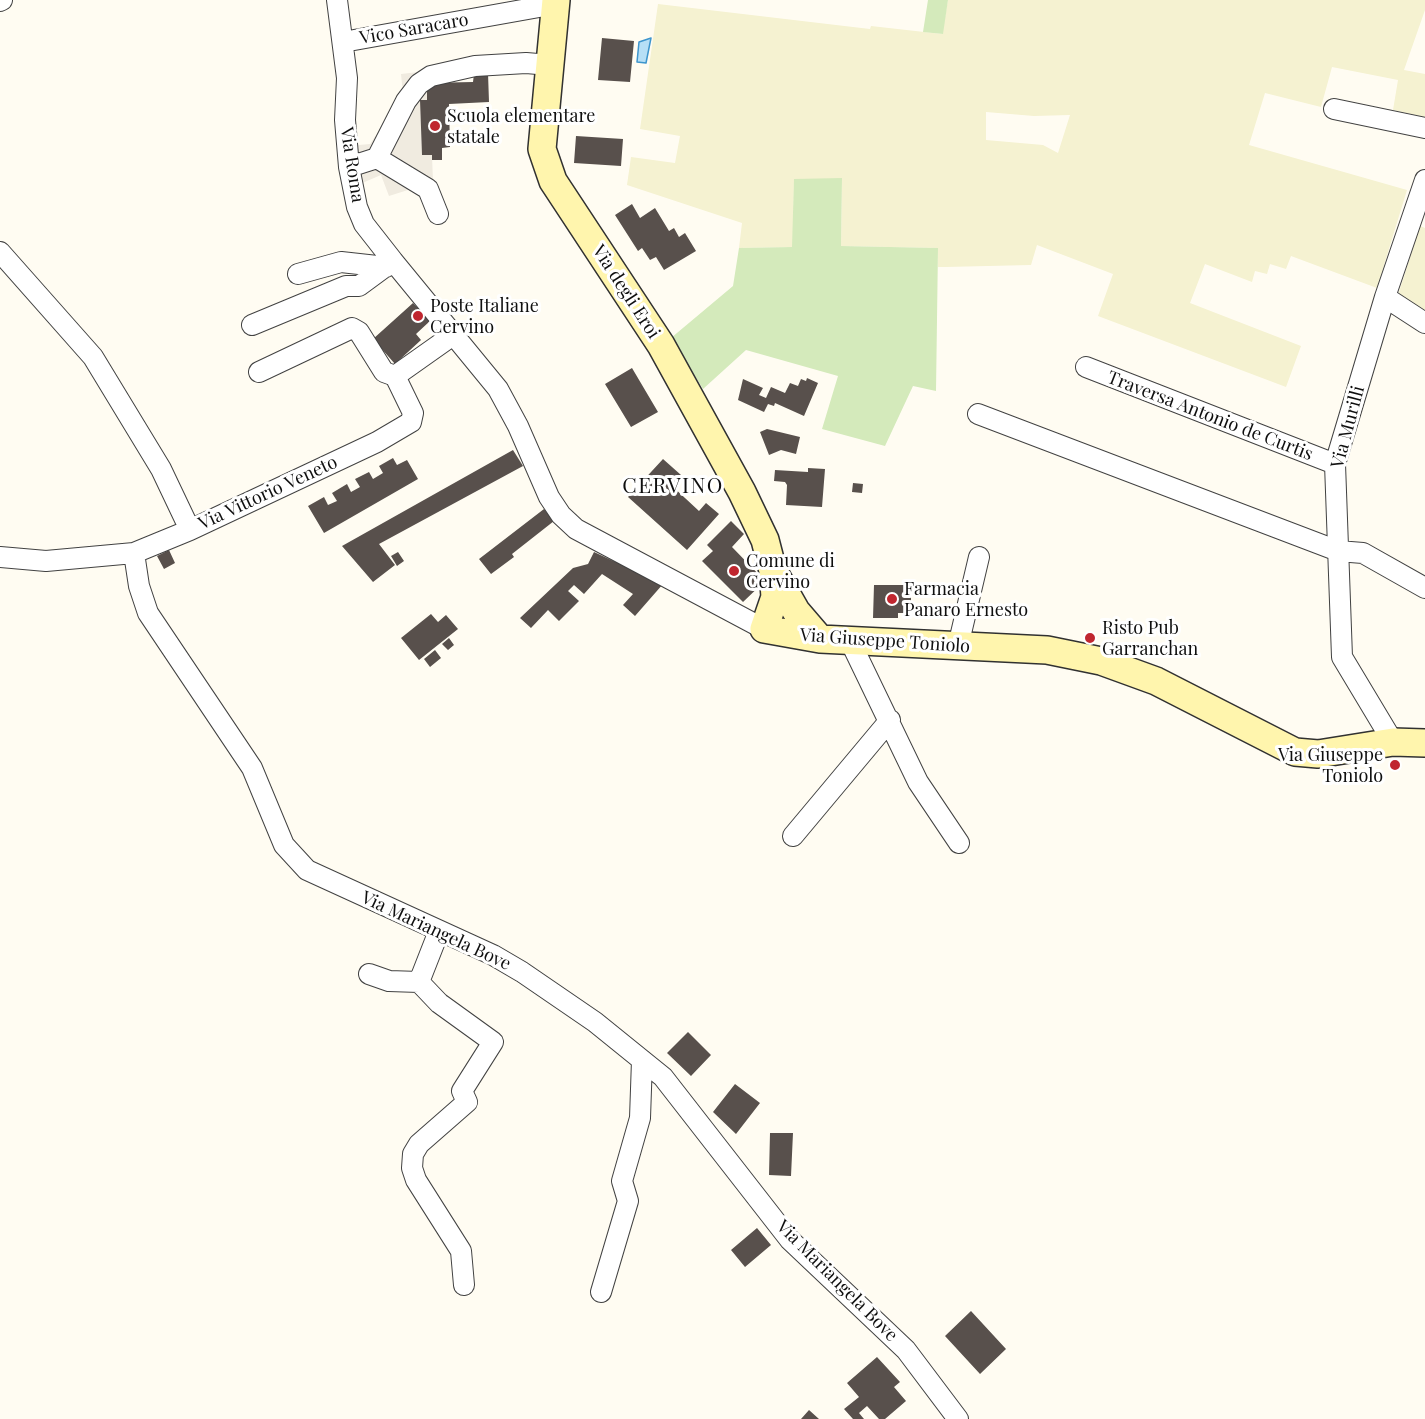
<!DOCTYPE html>
<html>
<head>
<meta charset="utf-8">
<style>
	body { margin:0 }
	canvas { display:block; background:#fffcf2 }
</style>
</head>
<body>
<canvas width="1425" height="1419"></canvas>
<script>
const g = document.querySelector('canvas').getContext('2d');
g.lineJoin = 'round';
function fillPath(path, color) { g.fillStyle = color; g.fill(path, 'evenodd'); }
const shape = rows => new Path2D(rows.map(r => 'M' + r).join(''));
function trace(path, color, width, dash) { g.strokeStyle = color; g.lineWidth = width; g.lineCap = dash ? 'butt' : 'round'; g.setLineDash(dash || []); g.stroke(path); }
function label(font, color, halo, rows, align = 'center') {
  g.font = font + ' "Playfair Display",serif'; g.lineWidth = 6; g.setLineDash([]); g.textBaseline = 'middle'; g.strokeStyle = halo; g.fillStyle = color; for (const [text, x, y, turn = 0] of rows) {
    g.save(); g.translate(x, y); g.rotate((+turn || 0) * Math.PI / 180); g.textAlign = isNaN(turn) ? turn : align; if (halo) g.strokeText(text, 0, 0); g.fillText(text, 0, 0); g.restore();
  }
}
const farmland = shape([
	[948,0,1425,0,1425,10,1404,70,1425,74,1425,117,1393,110,1398,80,1332,67,1321,107,1265,93,1249,145,1407,190,1377,288,1291,256,1286,269,1270,264,1267,274,1255,271,1252,282,1205,264,1190,303,1301,346,1286,387,1098,316,1113,274,1037,245,1031,265,945,267,938,267,938,248,841,246,842,179,794,179,793,247,739,248,742,223,627,185,631,157,675,163,680,136,640,129,658,4,870,29,871,26,942,34],
	[986,112,1034,116,1070,115,1058,153,1043,145,986,140],
	[1420,226,1425,228,1425,312,1398,295]
]);
const green = shape([
	[928,0,948,0,943,34,923,32],
	[842,178,841,246,938,248,936,391,913,386,885,446,822,429,838,376,746,350,703,389,671,338,733,286,739,248,792,247,794,179]
]);
const plaza = shape([
	[427,71,427,100,420,101,422,155,432,155,433,182,389,196,381,175,353,187,347,146,370,144,403,94,401,74]
]);
const water = shape([
	[651,38,646,63,637,62,639,42,651,38]
]);
const building = shape([
	[602,38,634,41,630,82,598,80],
	[488,73,489,102,449,104,450,147,442,148,442,160,432,160,432,155,422,155,420,100,427,100,427,83,473,82,474,74],
	[576,136,623,139,621,166,574,163],
	[632,204,640,218,655,208,669,231,674,228,679,237,685,233,696,251,664,270,656,257,650,260,642,248,638,251,615,215],
	[413,303,430,321,416,334,421,340,395,364,373,339],
	[632,368,658,412,631,427,605,384],
	[807,378,818,383,804,416,775,403,774,406,768,404,764,412,738,400,743,379,763,388,759,395,766,398,771,387,785,393,790,383,798,386,801,379,806,381],
	[767,429,800,437,796,454,781,450,769,455,760,432],
	[513,450,523,466,379,544,395,565,373,582,342,546],
	[393,458,397,465,407,460,418,479,324,533,308,506,324,497,328,505,337,501,332,493,347,484,351,492,360,487,355,479,369,472,373,479,383,473,379,466],
	[663,459,681,475,671,485,699,511,706,503,719,514,687,550,628,497],
	[808,468,825,469,822,507,786,505,787,485,785,482,774,481,775,470,808,472],
	[853,483,863,484,862,493,852,492],
	[544,509,554,521,512,554,514,557,491,574,479,559],
	[731,521,744,534,732,547,765,581,743,602,702,561,713,551,707,545],
	[169,550,175,563,164,569,157,556],
	[398,552,404,561,397,566,391,556],
	[594,552,663,584,635,616,623,605,633,594,602,574,584,594,574,585,568,591,579,601,559,621,548,610,531,628,520,618,573,568,588,564],
	[874,585,911,585,911,613,898,613,898,618,873,618],
	[431,614,438,622,446,615,458,629,419,660,401,638],
	[449,638,454,645,448,650,442,644],
	[435,650,441,658,430,667,424,659],
	[688,1032,711,1055,691,1076,667,1053],
	[735,1084,760,1103,736,1134,713,1112],
	[770,1133,793,1133,791,1176,769,1175],
	[757,1228,771,1245,745,1267,731,1250],
	[971,1311,1006,1349,980,1374,945,1336],
	[877,1357,900,1382,894,1387,906,1401,885,1419,879,1419,867,1406,859,1413,864,1419,853,1419,844,1409,859,1397,847,1383],
	[809,1410,819,1419,801,1419]
]);
const street = shape([
	[337,0,347,78,345,120,349,167,357,207,364,224,393,261,498,389,518,426,549,497,561,515,576,529,764,629],
	[0,1,2,0],
	[343,42,556,4],
	[1334,109,1425,128],
	[377,158,428,189,438,214],
	[349,167,377,158,406,101,419,84,431,76,475,66,526,63,550,65],
	[0,252,93,357,161,469,190,530],
	[298,274,341,262,386,267],
	[1385,297,1425,323],
	[252,325,346,286,359,286,393,261],
	[1086,367,1335,464],
	[259,372,352,328,359,332,384,372,395,376],
	[978,414,1338,551,1363,553,1425,588],
	[134,553,139,586,148,613,252,768,284,845,307,870,493,955,522,972,595,1022,663,1077,790,1240,906,1350,958,1419],
	[0,557,46,561,134,553,190,530,377,442,411,422,413,413,395,376,453,335],
	[850,641,918,782,959,843],
	[958,646,979,557],
	[1393,742,1342,657,1335,464,1385,297,1425,180],
	[793,836,890,720],
	[439,931,419,982,439,1003,493,1042,462,1091,467,1102,419,1144,413,1154,412,1168,416,1180,461,1251,464,1285],
	[369,974,389,981,419,982],
	[601,1292,628,1201,622,1181,640,1118,642,1060]
]);
const secondary = shape([
	[556,0,542,149,553,181,661,345,742,492,765,540,773,571,775,597,764,629,820,639,1047,650,1101,661,1156,681,1295,752,1318,754,1393,742,1425,743],
	[775,574,796,611,820,639]
]);
const markers = [
	[435,126,6,"#c0262f"],
	[418,316,6,"#c0262f"],
	[734,571,6,"#c0262f"],
	[892,599,6,"#c0262f"],
	[1090,638,6,"#c0262f"],
	[1395,765,6,"#c0262f"]
];
const streetNames = [
	["Vico Saracaro",414,29,-10],
	["Via Roma",352,165,81],
	["Via degli Eroi",626,292,57],
	["Traversa Antonio de Curtis",1210,416,21],
	["Via Murilli",1348,427,-75],
	["Via Vittorio Veneto",268,493,-25],
	["Via Giuseppe Toniolo",885,641,4],
	["Via Mariangela Bove",436,931,25],
	["Via Mariangela Bove",837,1281,45]
];
const poiNames = [
	["Scuola elementare",447,116],
	["statale",447,137],
	["Poste Italiane",430,306],
	["Cervino",430,327],
	["Comune di",746,561],
	["Cervino",746,582],
	["Farmacia",904,589],
	["Panaro Ernesto",904,610],
	["Risto Pub",1102,628],
	["Garranchan",1102,649],
	["Via Giuseppe",1383,755,"right"],
	["Toniolo",1383,776,"right"]
];
const quarterNames = [
	["CERVINO",673,486]
];
fillPath(farmland, '#f5f2d1');
fillPath(green, '#d4eabb');
fillPath(plaza, '#f0ebe0');
fillPath(water, '#b6dff6');
trace(water, '#3d95cd', 1.5);
fillPath(building, '#58504c');
trace(street, '#424242', 22);
trace(secondary, '#313131', 30);
trace(street, '#fff', 20);
trace(secondary, '#fff5ad', 27);
for (const [x, y, r, color] of markers) { const dot = new Path2D(); dot.arc(x, y, r, 0, 2 * Math.PI); g.fillStyle = color; g.fill(dot); trace(dot, '#fff', 2); }
label('18px', '#0f0f0f', '#fff', streetNames);
label('18px', '#0f0f0f', '#fff', poiNames, 'left');
g.letterSpacing = '1.5px';
label('21px', '#0f0f0f', '#fff', quarterNames);
g.letterSpacing = '0px';
</script>
</body>
</html>
